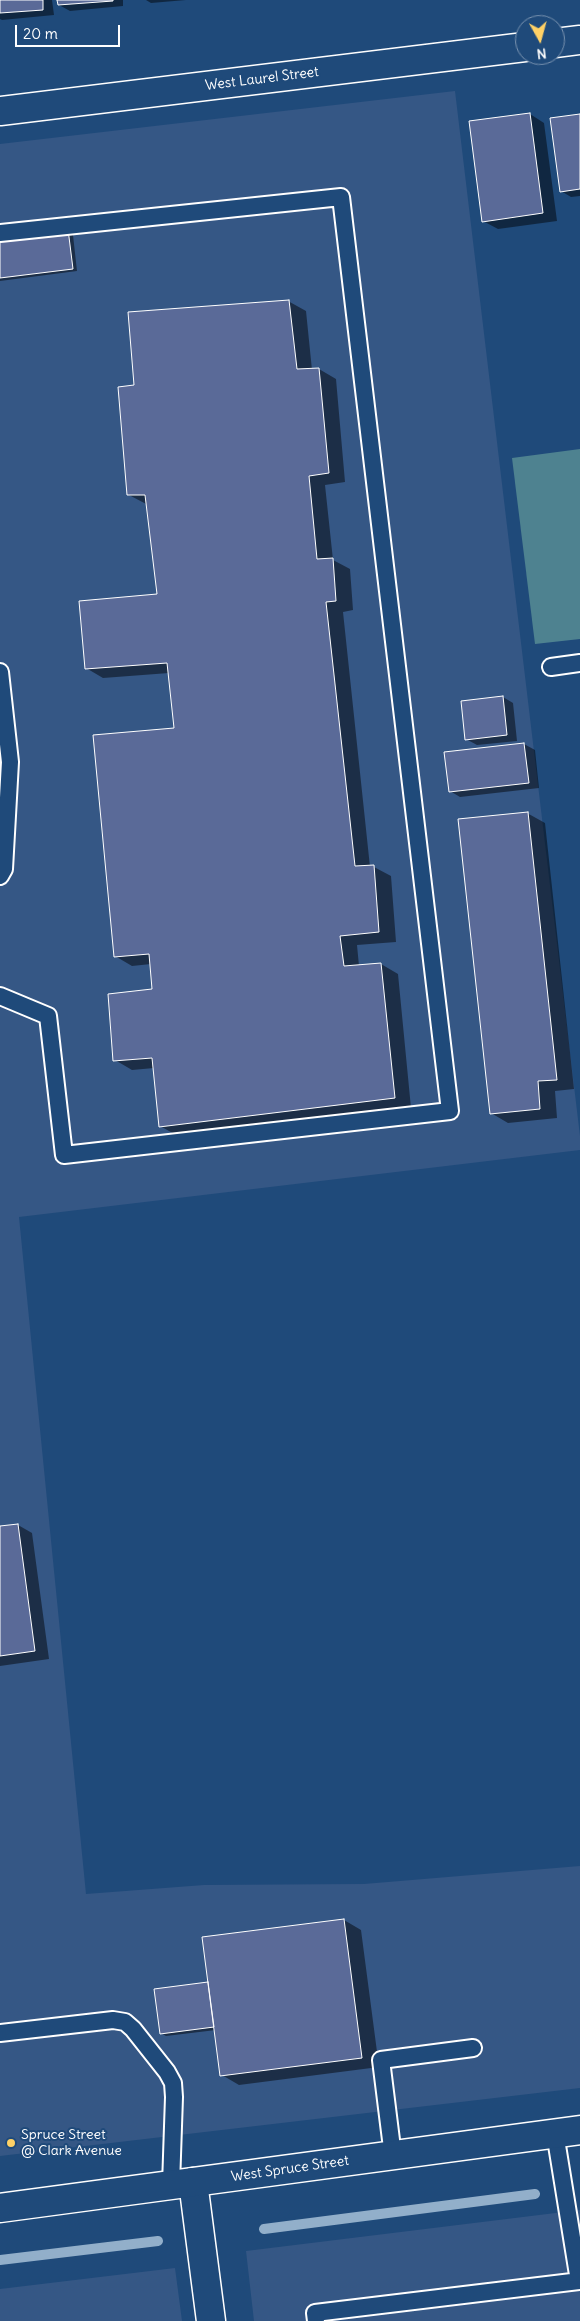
<!DOCTYPE html>
<html>
<head>
<meta charset="utf-8">
<style>
	body { margin:0 }
	#map { position:relative; width:580px; height:2321px; overflow:hidden; background:#1f4a7a; font-family:Delius,sans-serif }
	canvas { display:block }
	.north { position:absolute; left:515px; top:15px; width:50px; height:50px; box-sizing:border-box; background:#1f4a7a; border:1px solid #7992af; border-radius:50%; rotate:173deg; font-size:14px; font-weight:700; line-height:20px; text-align:center; color:#fff }
	.north::after { content:''; display:block; margin:auto; width:18px; height:22px; background:#ffd166; clip-path:polygon(50% 0,100% 100%,50% 72%,0 100%) }
	.scale { position:absolute; left:15px; top:25px; width:105px; height:22px; box-sizing:border-box; border:2px solid #fff; border-top:0; padding-left:6px; font-size:15px; line-height:18px; white-space:nowrap; color:#fff; -webkit-text-stroke:4px #1f4a7a; paint-order:stroke }
</style>
</head>
<body>
<div id="map">
<canvas width="580" height="2321"></canvas>
<div class="north">N</div>
<div class="scale">20 m</div>
</div>
<script>
const g = document.querySelector('canvas').getContext('2d');
g.lineJoin = 'round';
function fillPath(path, color) { g.fillStyle = color; g.fill(path, 'evenodd'); }
const shape = rows => new Path2D(rows.map(r => 'M' + r).join(''));
function trace(path, color, width, dash) { g.strokeStyle = color; g.lineWidth = width; g.lineCap = dash ? 'butt' : 'round'; g.setLineDash(dash || []); g.stroke(path); }
function label(font, color, halo, rows, align = 'center') {
  g.font = font + ' Delius,sans-serif'; g.lineWidth = 4; g.setLineDash([]); g.textBaseline = 'middle'; g.strokeStyle = halo; g.fillStyle = color; for (const [text, x, y, turn = 0] of rows) {
    g.save(); g.translate(x, y); g.rotate((+turn || 0) * Math.PI / 180); g.textAlign = isNaN(turn) ? turn : align; if (halo) g.strokeText(text, 0, 0); g.fillText(text, 0, 0); g.restore();
  }
}
const built = shape([
	[455,91,580,1136,580,1150,19,1217,86,1894,204,1885,364,1884,580,1866,580,2088,0,2156,0,144],
	[580,2210,580,2321,254,2321,246,2251],
	[175,2268,182,2321,0,2321,0,2289]
]);
const green = shape([
	[580,449,580,639,535,644,512,458]
]);
const shadow = shape([
	[0,0,52,0,54,15,2,20,0,19],
	[59,0,123,0,123,6,70,11,59,5],
	[146,0,186,0,151,3],
	[530,114,544,123,557,221,498,229,483,221],
	[580,115,580,196,571,197,561,191],
	[72,226,77,271,0,281,0,230],
	[288,301,306,311,312,370,319,369,336,379,345,482,325,485,333,560,350,569,353,610,343,612,370,867,374,867,391,876,396,942,357,945,359,966,381,964,398,974,411,1108,178,1136,160,1126,154,1068,132,1070,115,1060,154,990,151,964,132,966,115,956,175,729,169,673,103,678,86,668,158,595,148,505,129,495,136,386],
	[503,697,513,703,517,741,477,745,466,739],
	[524,744,535,750,539,788,460,797,450,791],
	[527,813,545,823,574,1089,555,1091,557,1118,508,1123,491,1113],
	[18,1525,32,1533,49,1659,0,1666,0,1527],
	[344,1920,361,1930,379,2067,239,2085,222,2075,216,2030,166,2036,161,2033,210,1983]
]);
const stream = shape([
	[264,2229,535,2194],
	[0,2260,158,2241]
]);
const building = shape([
	[0,0,43,0,43,10,0,13,0,0],
	[57,0,113,0,113,1,58,5,57,0],
	[530,113,543,213,482,222,469,121,530,113],
	[580,114,580,189,560,192,550,118,580,114],
	[67,221,73,269,0,278,0,229,67,221],
	[289,300,297,369,319,368,329,473,309,476,317,559,333,558,336,601,326,602,355,866,374,865,379,932,340,936,344,966,381,963,395,1098,159,1127,152,1058,113,1061,108,994,152,989,149,954,114,957,93,735,174,728,167,663,85,669,79,601,157,594,145,495,127,495,118,387,134,385,128,312,289,300],
	[503,696,507,735,465,740,461,701,503,696],
	[524,743,529,783,449,792,444,752,524,743],
	[528,812,557,1080,538,1081,540,1109,490,1114,458,819,528,812],
	[18,1524,35,1651,0,1656,0,1526,18,1524],
	[344,1919,362,2058,220,2076,202,1937,344,1919],
	[208,1982,214,2027,160,2034,154,1989,208,1982]
]);
const lane = shape([
	[0,233,341,197,450,1111,64,1155,48,1016,0,996],
	[551,667,580,663],
	[0,672,10,762,4,869,0,876],
	[0,2033,113,2020,125,2022,133,2029,167,2072,173,2083,174,2097,171,2185],
	[555,2133,579,2281],
	[393,2156,381,2060,473,2048],
	[316,2321,315,2313,580,2281]
]);
const street = shape([
	[555,43,580,40],
	[0,111,525,47],
	[193,2182,211,2321]
]);
const secondary = shape([
	[0,2208,580,2130]
]);
const markers = [
	[11,2143,5,"#ffd166"]
];
const streetNames = [
	["West Laurel Street",262,79,-7],
	["West Spruce Street",290,2169,-8]
];
const poiNames = [
	["Spruce Street",21,2135],
	["@ Clark Avenue",21,2151]
];
fillPath(built, '#355785');
fillPath(green, '#4e8290');
fillPath(shadow, '#0007');
trace(stream, '#92afca', 10);
fillPath(building, '#5a6a98');
trace(building, '#fff', 1);
trace(lane, '#fff', 20);
trace(street, '#fff', 31);
trace(secondary, '#fff', 31);
trace(lane, '#1f4a7a', 16);
trace(street, '#1f4a7a', 28);
trace(secondary, '#1f4a7a', 28);
for (const [x, y, r, color] of markers) { const dot = new Path2D(); dot.arc(x, y, r, 0, 2 * Math.PI); g.fillStyle = color; g.fill(dot); trace(dot, '#1f4a7a', 2); }
label('14px', '#fff', '#1f4a7a', streetNames);
label('14px', '#fff', '#1f4a7a', poiNames, 'left');
</script>
</body>
</html>
